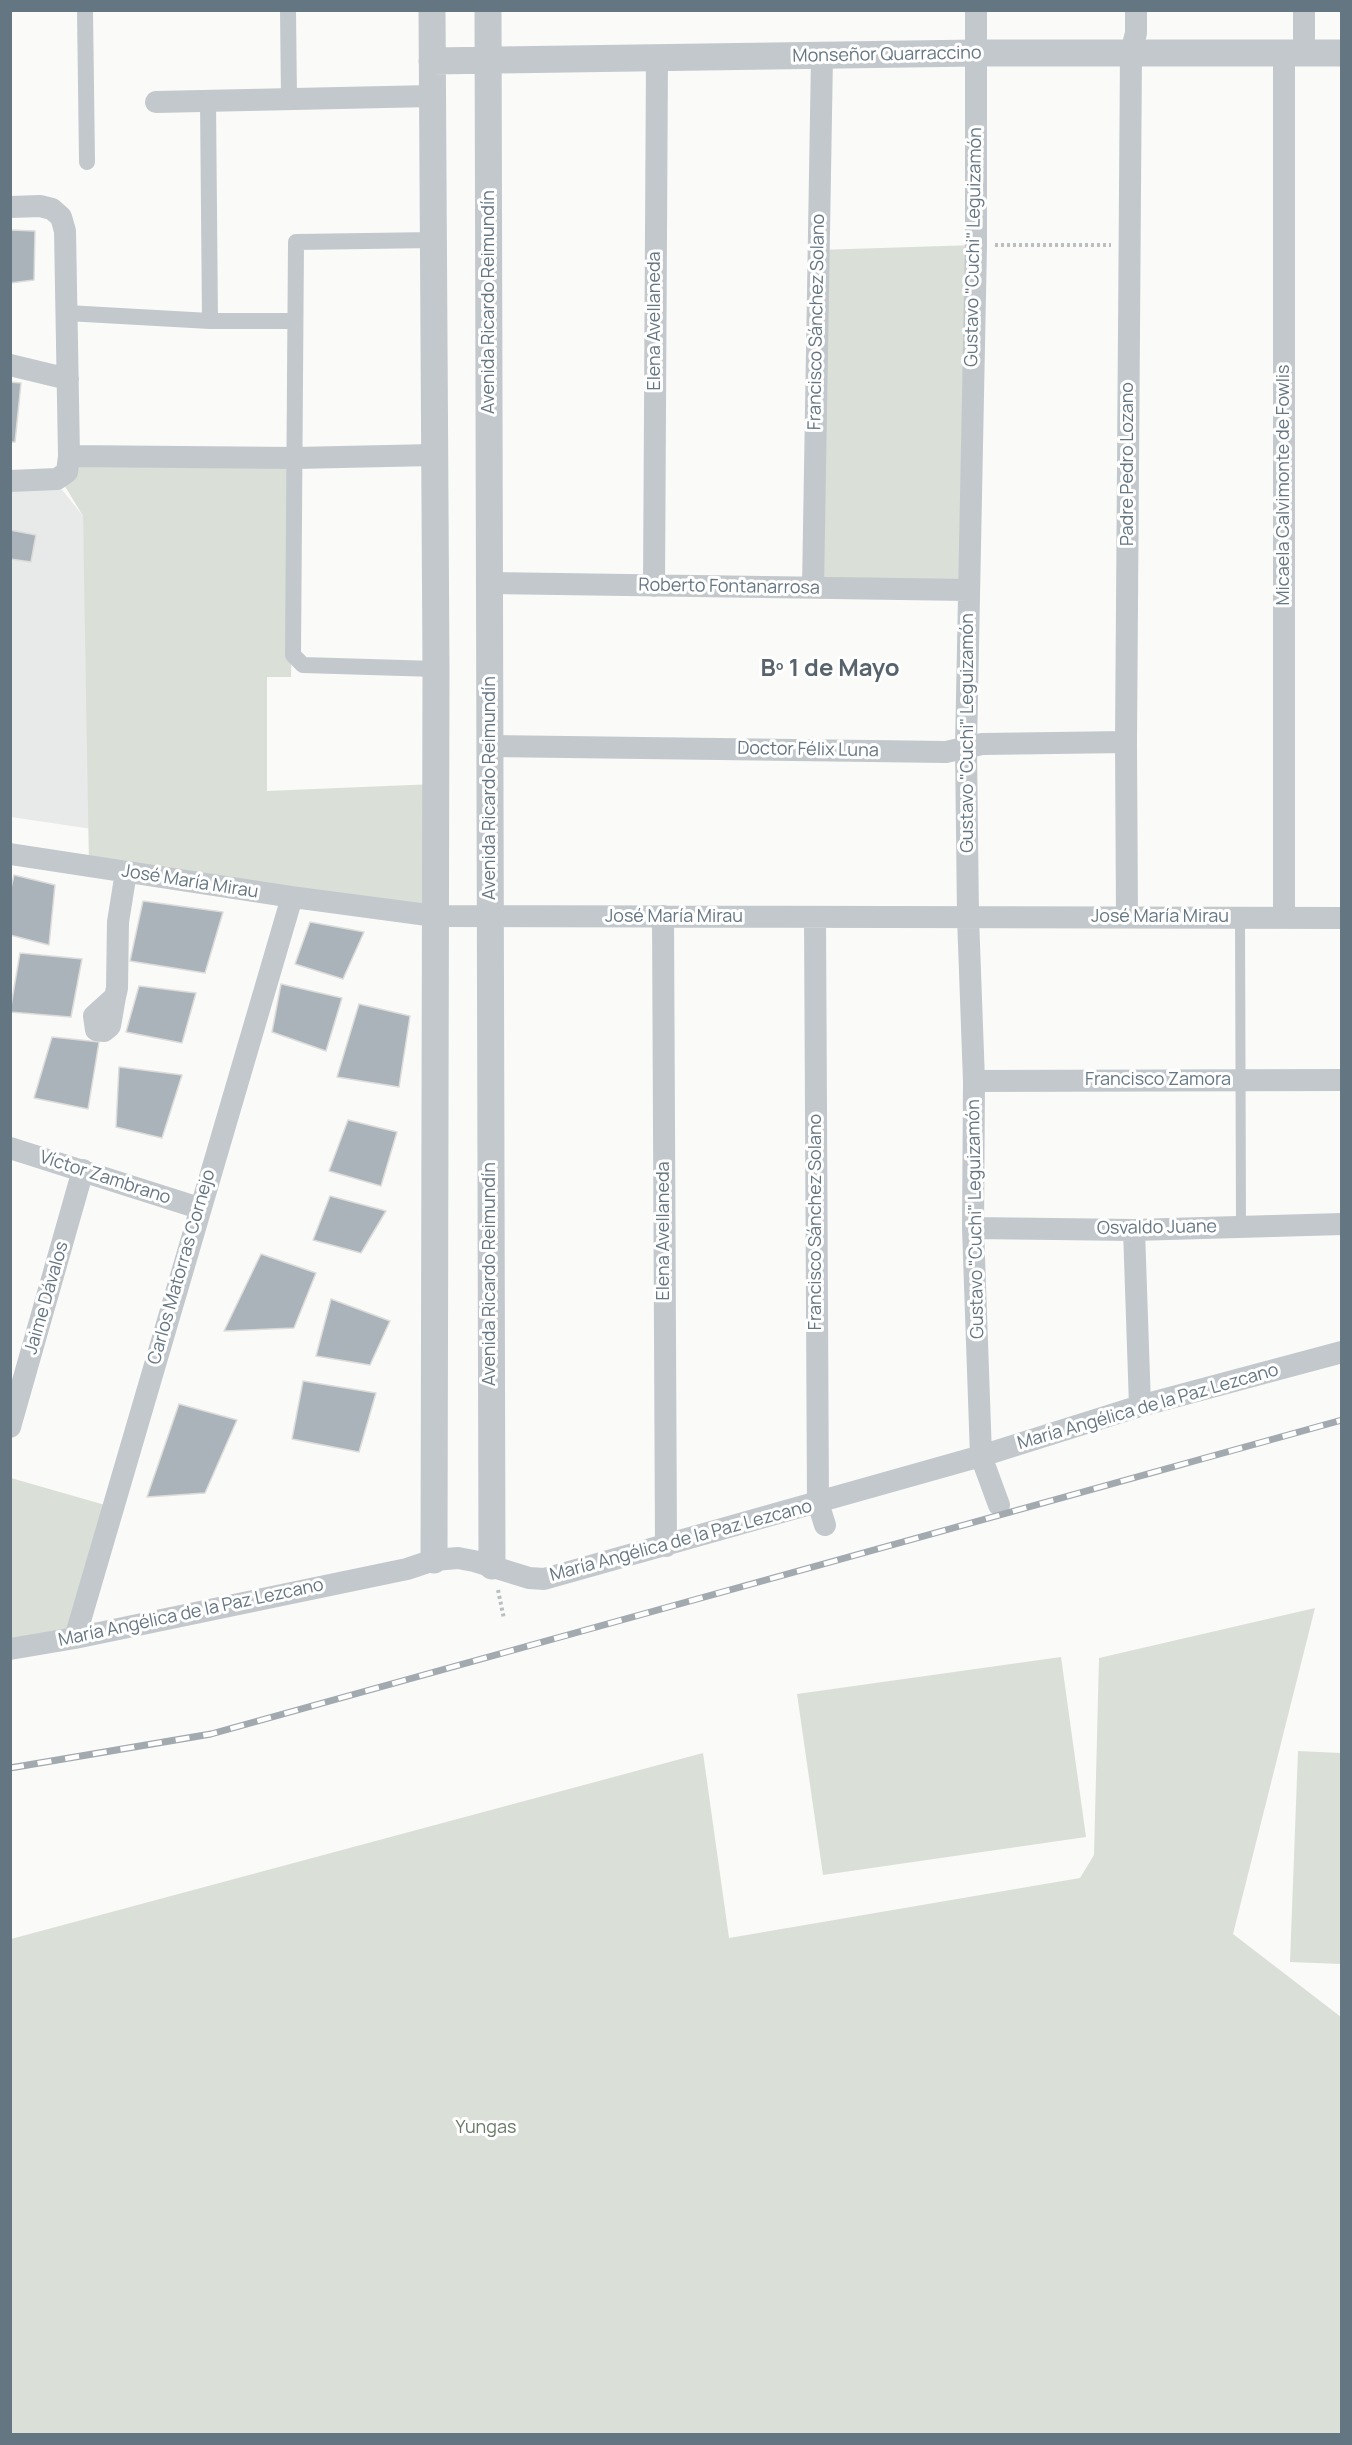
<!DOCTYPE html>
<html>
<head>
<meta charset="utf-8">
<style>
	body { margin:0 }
	#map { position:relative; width:1352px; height:2445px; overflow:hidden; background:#fafaf8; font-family:Manrope,sans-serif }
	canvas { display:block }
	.frame { position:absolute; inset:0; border:12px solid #657683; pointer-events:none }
</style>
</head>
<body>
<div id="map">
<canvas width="1352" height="2445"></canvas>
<div class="frame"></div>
</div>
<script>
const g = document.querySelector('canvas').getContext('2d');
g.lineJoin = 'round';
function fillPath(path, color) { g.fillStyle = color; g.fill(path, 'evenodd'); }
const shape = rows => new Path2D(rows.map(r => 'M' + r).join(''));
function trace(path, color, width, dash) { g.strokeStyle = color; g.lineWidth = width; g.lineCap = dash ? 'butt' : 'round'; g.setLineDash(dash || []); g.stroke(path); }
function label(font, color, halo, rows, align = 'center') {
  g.font = font + ' Manrope,sans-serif'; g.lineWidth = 6; g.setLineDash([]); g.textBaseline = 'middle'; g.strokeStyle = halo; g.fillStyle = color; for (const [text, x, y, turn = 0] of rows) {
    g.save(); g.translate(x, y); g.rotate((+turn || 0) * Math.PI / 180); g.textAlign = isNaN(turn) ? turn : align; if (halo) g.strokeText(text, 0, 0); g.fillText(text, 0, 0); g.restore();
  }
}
const built = shape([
	[59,486,83,516,92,829,11,817,11,491]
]);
const green = shape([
	[976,245,968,590,813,587,817,250],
	[69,456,295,458,291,677,267,677,267,791,435,784,435,916,89,866,83,516,63,483],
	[11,1478,112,1507,75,1638,11,1648],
	[1315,1608,1233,1934,1341,2017,1341,2434,11,2434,11,1939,703,1753,729,1938,1080,1878,1094,1855,1099,1658],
	[1061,1657,1086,1837,823,1875,797,1694],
	[1298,1751,1341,1753,1341,1964,1290,1962]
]);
const building = shape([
	[10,230,35,231,34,280,10,283,10,230],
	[10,382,21,383,15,442,10,442,10,382],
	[10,530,36,535,31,562,10,559,10,530],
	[14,875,55,885,49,945,10,935,10,892,14,875],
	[143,901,223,912,205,973,130,961,143,901],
	[310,922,364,932,343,979,295,964,310,922],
	[20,953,82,959,71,1017,10,1012,20,953],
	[281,984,342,998,326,1051,272,1032,281,984],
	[139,986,196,993,182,1043,126,1032,139,986],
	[359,1004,410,1016,399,1087,337,1077,359,1004],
	[52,1037,99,1042,88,1109,34,1098,52,1037],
	[119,1067,182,1075,162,1138,116,1127,119,1067],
	[348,1120,397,1132,381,1186,329,1171,348,1120],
	[330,1196,386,1211,361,1253,313,1240,330,1196],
	[261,1254,316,1273,294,1328,224,1331,261,1254],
	[331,1299,390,1321,370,1365,316,1356,331,1299],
	[303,1381,376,1393,359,1452,292,1439,303,1381],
	[179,1404,237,1420,205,1493,147,1497,179,1404]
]);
const path = shape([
	[995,245,1111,245],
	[498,1590,504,1619]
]);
const service = shape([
	[1240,918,1241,1226]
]);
const pedestrian = shape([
	[85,10,87,162],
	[288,10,289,98],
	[435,240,296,242,293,655,303,665,436,669],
	[67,313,210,321,208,100],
	[210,321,295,321]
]);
const minor = shape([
	[976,10,976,245,966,747,968,917,974,1081,973,1228,981,1456,999,1505],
	[1304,53,1304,10],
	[156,102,432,96],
	[10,207,40,206,52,209,61,217,65,231,69,456,67,472,57,479,10,481],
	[10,365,68,379],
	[69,456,295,458,434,455],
	[490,583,968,590],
	[654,586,657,57],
	[813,587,822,56],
	[490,746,946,752,982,744,1126,742],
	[10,854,292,897,435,916,1342,918],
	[663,916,666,1546],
	[815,917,818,1503,825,1525],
	[1127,917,1126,742,1131,53,1136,33,1136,10],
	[1284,917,1284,53],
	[115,997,94,1016,96,1030,104,1031,110,1026,115,997,117,988,118,922,126,872],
	[974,1081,1342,1080],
	[10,1148,199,1208],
	[973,1228,1134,1230,1342,1224],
	[1134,1230,1140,1406],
	[10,1427,83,1170],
	[75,1638,292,897],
	[10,1649,75,1638,407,1569,434,1560,458,1558,474,1561,529,1578,544,1579,981,1456,1140,1406,1342,1352]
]);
const tertiary = shape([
	[432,10,436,669,434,1560],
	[488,10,492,1566],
	[432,61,976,53,1342,53]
]);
const rail = shape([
	[10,1768,211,1734,1342,1420]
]);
const streetNames = [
	["Monseñor Quarraccino",887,55,-1],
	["Gustavo \"Cuchi\" Leguizamón",974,247,-89],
	["Avenida Ricardo Reimundín",489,302,-90],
	["Elena Avellaneda",655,321,-90],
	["Francisco Sánchez Solano",817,322,-89],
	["Padre Pedro Lozano",1128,464,-90],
	["Micaela Calvimonte de Fowlis",1284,485,-90],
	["Roberto Fontanarrosa",729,587,1],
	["Gustavo \"Cuchi\" Leguizamón",968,733,-90],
	["Doctor Félix Luna",808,750,1],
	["Avenida Ricardo Reimundín",490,788,-90],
	["José María Mirau",190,882,9],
	["José María Mirau",674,917],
	["José María Mirau",1160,917],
	["Francisco Zamora",1158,1080],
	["Víctor Zambrano",105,1178,18],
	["Gustavo \"Cuchi\" Leguizamón",976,1219,-91],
	["Francisco Sánchez Solano",816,1222,-90],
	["Osvaldo Juane",1157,1228,-1],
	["Elena Avellaneda",664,1231,-90],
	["Carlos Matorras Cornejo",182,1267,-74],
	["Avenida Ricardo Reimundín",490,1274,-90],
	["Jaime Dávalos",47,1298,-74],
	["María Angélica de la Paz Lezcano",1148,1407,-16],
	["María Angélica de la Paz Lezcano",681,1541,-15],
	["María Angélica de la Paz Lezcano",191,1613,-12]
];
const parkNames = [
	["Yungas",486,2128]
];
const districtNames = [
	["Bº 1 de Mayo",830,669]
];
fillPath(built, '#e8e9e9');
fillPath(green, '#dadfd7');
fillPath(building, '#aab3b9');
trace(building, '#dcdcda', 1.5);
trace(path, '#bbbfc2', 4, [3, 3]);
trace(service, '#c3c8cc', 10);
trace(pedestrian, '#c3c8cc', 16);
trace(minor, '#c3c8cc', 22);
trace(tertiary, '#c3c8cc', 27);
trace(rail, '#a2aab0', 7);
trace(rail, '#fff', 4.5, [14]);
label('18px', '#657683', '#fff', streetNames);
label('18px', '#687a64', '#fff', parkNames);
label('bold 24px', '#57646e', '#fff', districtNames);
</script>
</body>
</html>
